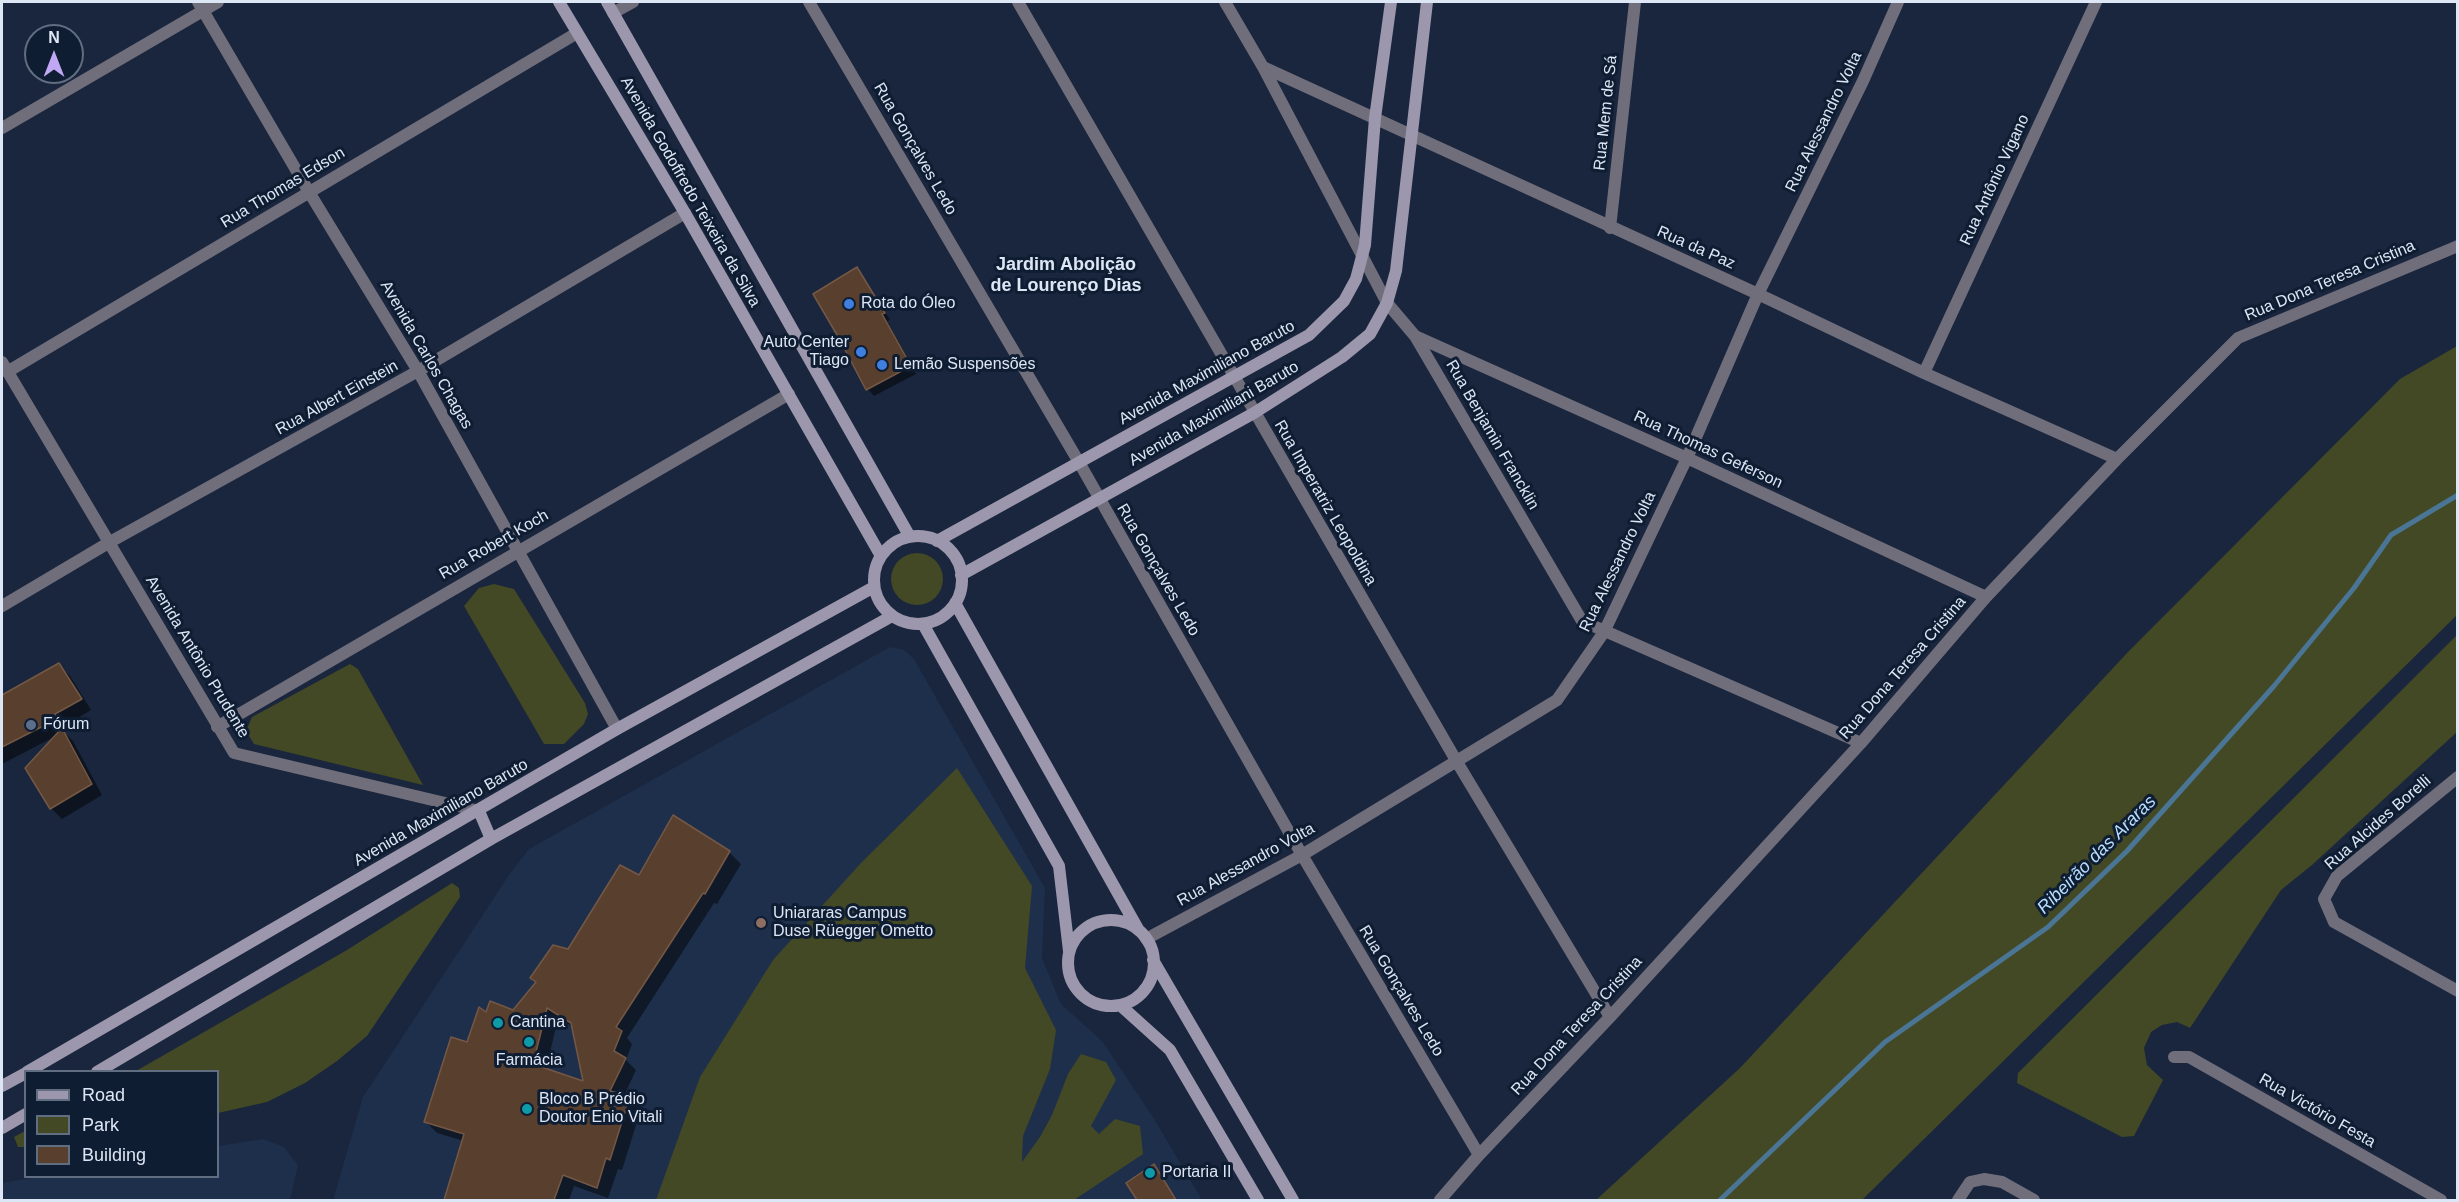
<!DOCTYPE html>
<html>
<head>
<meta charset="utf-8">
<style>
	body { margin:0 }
	#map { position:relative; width:2459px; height:1202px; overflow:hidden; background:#19263d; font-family:Arial,sans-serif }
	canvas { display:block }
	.frame { position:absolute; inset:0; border:3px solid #dce6f5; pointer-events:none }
	.legend { position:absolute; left:24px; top:1070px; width:195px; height:108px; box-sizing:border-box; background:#0f1d33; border:2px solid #616d81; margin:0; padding:8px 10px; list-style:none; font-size:18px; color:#dce6f5 }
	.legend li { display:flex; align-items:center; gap:12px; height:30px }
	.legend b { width:30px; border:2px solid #616d81 }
	.north { position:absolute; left:24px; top:24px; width:60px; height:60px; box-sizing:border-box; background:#0f1d33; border:2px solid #616d81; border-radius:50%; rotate:0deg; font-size:16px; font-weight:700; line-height:24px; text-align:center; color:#dce6f5 }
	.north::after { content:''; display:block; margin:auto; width:21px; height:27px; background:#c0a8f4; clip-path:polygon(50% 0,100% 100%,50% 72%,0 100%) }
</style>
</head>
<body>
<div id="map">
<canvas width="2459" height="1202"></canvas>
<div class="frame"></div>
<ul class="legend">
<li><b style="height:8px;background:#9c97ac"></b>Road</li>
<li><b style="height:16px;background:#434825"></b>Park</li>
<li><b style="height:16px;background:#593f2d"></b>Building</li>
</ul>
<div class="north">N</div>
</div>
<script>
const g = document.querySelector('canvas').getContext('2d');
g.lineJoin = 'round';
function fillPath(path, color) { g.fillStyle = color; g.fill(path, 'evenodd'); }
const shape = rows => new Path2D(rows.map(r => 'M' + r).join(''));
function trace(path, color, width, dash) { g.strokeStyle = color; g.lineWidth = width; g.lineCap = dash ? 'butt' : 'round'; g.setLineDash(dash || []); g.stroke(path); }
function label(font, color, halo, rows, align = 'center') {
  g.font = font + ' Arial,sans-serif'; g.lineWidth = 6; g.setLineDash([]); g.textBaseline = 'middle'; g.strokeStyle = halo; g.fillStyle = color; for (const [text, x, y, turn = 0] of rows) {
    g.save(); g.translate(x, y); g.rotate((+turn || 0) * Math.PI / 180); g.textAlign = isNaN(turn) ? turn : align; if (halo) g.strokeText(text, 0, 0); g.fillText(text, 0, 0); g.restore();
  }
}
const built = shape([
	[890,647,904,650,914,659,1045,888,1042,958,1061,1004,1102,1041,1153,1117,1202,1200,333,1200,363,1097,511,872,529,849],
	[263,1139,284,1147,298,1165,290,1200,2,1200,2,1183,37,1177,218,1176,218,1146]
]);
const green = shape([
	[2457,346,2457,615,1862,1200,1596,1200,1740,1068,2128,652,2400,379],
	'891 579a26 26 0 1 1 52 0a26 26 0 1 1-52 0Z',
	[494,584,514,589,585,703,588,714,584,724,564,744,544,744,464,606,479,588],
	[2457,635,2457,732,2312,865,2281,890,2190,1028,2177,1022,2162,1025,2151,1032,2144,1048,2147,1065,2163,1080,2134,1136,2122,1137,2017,1083,2018,1073],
	[350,664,358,669,423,785,254,744,246,731,252,717],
	[957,768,1032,886,1025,968,1056,1030,1050,1069,1023,1136,1022,1162,1040,1137,1052,1115,1068,1074,1081,1054,1106,1062,1116,1080,1091,1126,1099,1134,1115,1119,1140,1126,1143,1154,1074,1200,656,1200,700,1077,773,960,861,863],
	[452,883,459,888,460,897,367,1036,337,1061,305,1083,267,1102,218,1113,218,1072,136,1071,347,950],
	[25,1131,25,1147,18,1147,14,1137]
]);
const shadow = shape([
	[857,269,863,276,890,320,887,321,916,374,874,396,868,389,842,339],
	[59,665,70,676,91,710,65,726,67,731,64,732,73,741,102,795,62,819,51,808,56,736,2,764,2,696],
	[674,818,729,852,741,864,717,904,714,903,627,1038,632,1044,626,1060,636,1070,624,1096,630,1097,641,1109,622,1170,618,1169,608,1198,574,1186,569,1200,446,1200,464,1141,437,1133,426,1122,468,1043,487,1014,514,1012,537,983,532,978,569,951,640,877],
	[558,1018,573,1027,585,1083,546,1070],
	[1156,1168,1176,1200,1139,1200,1128,1183]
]);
const stream = shape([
	[1720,1200,1885,1042,2048,927,2127,851,2274,686,2354,588,2391,535,2458,495]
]);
const building = shape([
	[857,267,885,313,882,314,911,366,866,390,840,340,813,294,857,267],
	[59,663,82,699,55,714,57,719,2,747,2,695,59,663],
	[62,728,92,784,50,809,25,768,62,728],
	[673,815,730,851,705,894,703,893,616,1027,622,1031,614,1051,626,1058,610,1091,630,1096,610,1160,606,1158,597,1188,563,1175,554,1200,444,1200,464,1134,424,1122,451,1037,467,1042,479,1007,486,1012,490,1001,513,1010,536,982,530,978,553,945,568,949,620,865,639,875,673,815],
	[547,1008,571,1023,583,1081,533,1064,547,1008],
	[1154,1164,1176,1200,1137,1200,1126,1183,1154,1164]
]);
const street = shape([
	[198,2,309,192,418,371,617,729],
	[809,2,1080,464,1302,855,1479,1155],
	[1018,2,1457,762,1610,1017],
	[1225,2,1263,67,1387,303,1415,336,1582,621,1861,743],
	[613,13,633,2],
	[1263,67,1758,294,1924,373,2117,459],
	[2,128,218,2],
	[1610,228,1635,2],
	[1415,336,1687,458,1986,597],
	[2,362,234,753,479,811],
	[7,372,577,33],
	[1924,373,2096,2],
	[2,606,110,542,418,371,685,213],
	[217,727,789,394],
	[2458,777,2337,876,2324,899,2334,922,2458,991],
	[1146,939,1302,855,1557,700,1604,632,1687,458,1758,294,1863,81,1898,2],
	[2174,1057,2189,1057,2441,1200],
	[1440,1200,1479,1155,1610,1017,1861,743,1986,597,2117,459,2238,338,2458,246],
	[1958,1200,1970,1182,1984,1179,2002,1182,2034,1200]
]);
const secondary = shape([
	[559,2,685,213,881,556],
	[607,2,910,537],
	'874 580a44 44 0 1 1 88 0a44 44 0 1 1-88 0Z',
	[937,541,1309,335,1344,301,1356,279,1365,245,1375,118,1391,2],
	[961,575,1254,413,1342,357,1370,334,1387,303,1396,271,1427,2],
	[955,603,1138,929],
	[923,624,1059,866,1069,951],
	[479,811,491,839],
	'1068 963a43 43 0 1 1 86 0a43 43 0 1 1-86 0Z',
	[1153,960,1293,1200],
	[1120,1005,1170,1050,1258,1200],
	[27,1072,617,729,874,587],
	[97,1072,491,839,892,616],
	[2,1086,26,1073],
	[2,1128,26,1114]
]);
const markers = [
	[849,304,6,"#3f7fe0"],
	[861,352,6,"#3f7fe0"],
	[882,365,6,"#3f7fe0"],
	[31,725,6,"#5c6f8a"],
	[761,923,6,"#8d6e63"],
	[498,1023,6,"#0f9aa8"],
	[529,1042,6,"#0f9aa8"],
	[527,1109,6,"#0f9aa8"],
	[1150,1173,6,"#0f9aa8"]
];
const streetNames = [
	["Rua Mem de Sá",1606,113,-84],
	["Rua Alessandro Volta",1824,122,-64],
	["Rua Gonçalves Ledo",915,149,60],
	["Rua Antônio Vigano",1995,180,-65],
	["Rua Thomas Edson",283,188,-31],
	["Avenida Godoffredo Teixeira da Silva",690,192,60],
	["Rua da Paz",1696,248,24],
	["Rua Dona Teresa Cristina",2330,281,-23],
	["Avenida Carlos Chagas",426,355,60],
	["Avenida Maximiliano Baruto",1207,373,-29],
	["Rua Albert Einstein",337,398,-29],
	["Avenida Maximiliani Baruto",1214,414,-30],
	["Rua Benjamin Francklin",1492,435,60],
	["Rua Thomas Geferson",1708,450,25],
	["Rua Imperatriz Leopoldina",1325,503,60],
	["Rua Robert Koch",494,545,-30],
	["Rua Alessandro Volta",1618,562,-64],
	["Rua Gonçalves Ledo",1158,570,60],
	["Avenida Antônio Prudente",197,657,59],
	["Rua Dona Teresa Cristina",1903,668,-49],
	["Avenida Maximiliano Baruto",441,813,-30],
	["Rua Alcides Borelli",2378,823,-41],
	["Rua Alessandro Volta",1246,865,-29],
	["Rua Gonçalves Ledo",1401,991,59],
	["Rua Dona Teresa Cristina",1577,1026,-47],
	["Rua Victório Festa",2317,1111,30]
];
const poiNames = [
	["Rota do Óleo",861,304],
	["Auto Center",849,343,"right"],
	["Tiago",849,361,"right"],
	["Lemão Suspensões",894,365],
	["Fórum",43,725],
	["Uniararas Campus",773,914],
	["Duse Rüegger Ometto",773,932],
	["Cantina",510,1023],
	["Farmácia",529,1061,"center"],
	["Bloco B Prédio",539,1100],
	["Doutor Enio Vitali",539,1118],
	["Portaria II",1162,1173]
];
const neighbourhoodNames = [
	["Jardim Abolição",1066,265],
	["de Lourenço Dias",1066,286]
];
const waterNames = [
	["Ribeirão das Araras",2097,855,-45]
];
fillPath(built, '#1e2f4c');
fillPath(green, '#434825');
fillPath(shadow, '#0007');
trace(stream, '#4b7595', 5);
fillPath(building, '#593f2d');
trace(building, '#745845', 1.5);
trace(street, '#716e7b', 12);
trace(secondary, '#9c97ac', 12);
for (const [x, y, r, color] of markers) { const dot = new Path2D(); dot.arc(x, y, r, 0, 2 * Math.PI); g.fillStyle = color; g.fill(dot); trace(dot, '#0f1d33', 2); }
label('16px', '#dce6f5', '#0f1d33', streetNames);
label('16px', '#dce6f5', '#0f1d33', poiNames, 'left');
label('bold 18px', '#dce6f5', '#0f1d33', neighbourhoodNames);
label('italic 18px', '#b7defd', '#0f1d33', waterNames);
</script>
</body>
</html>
